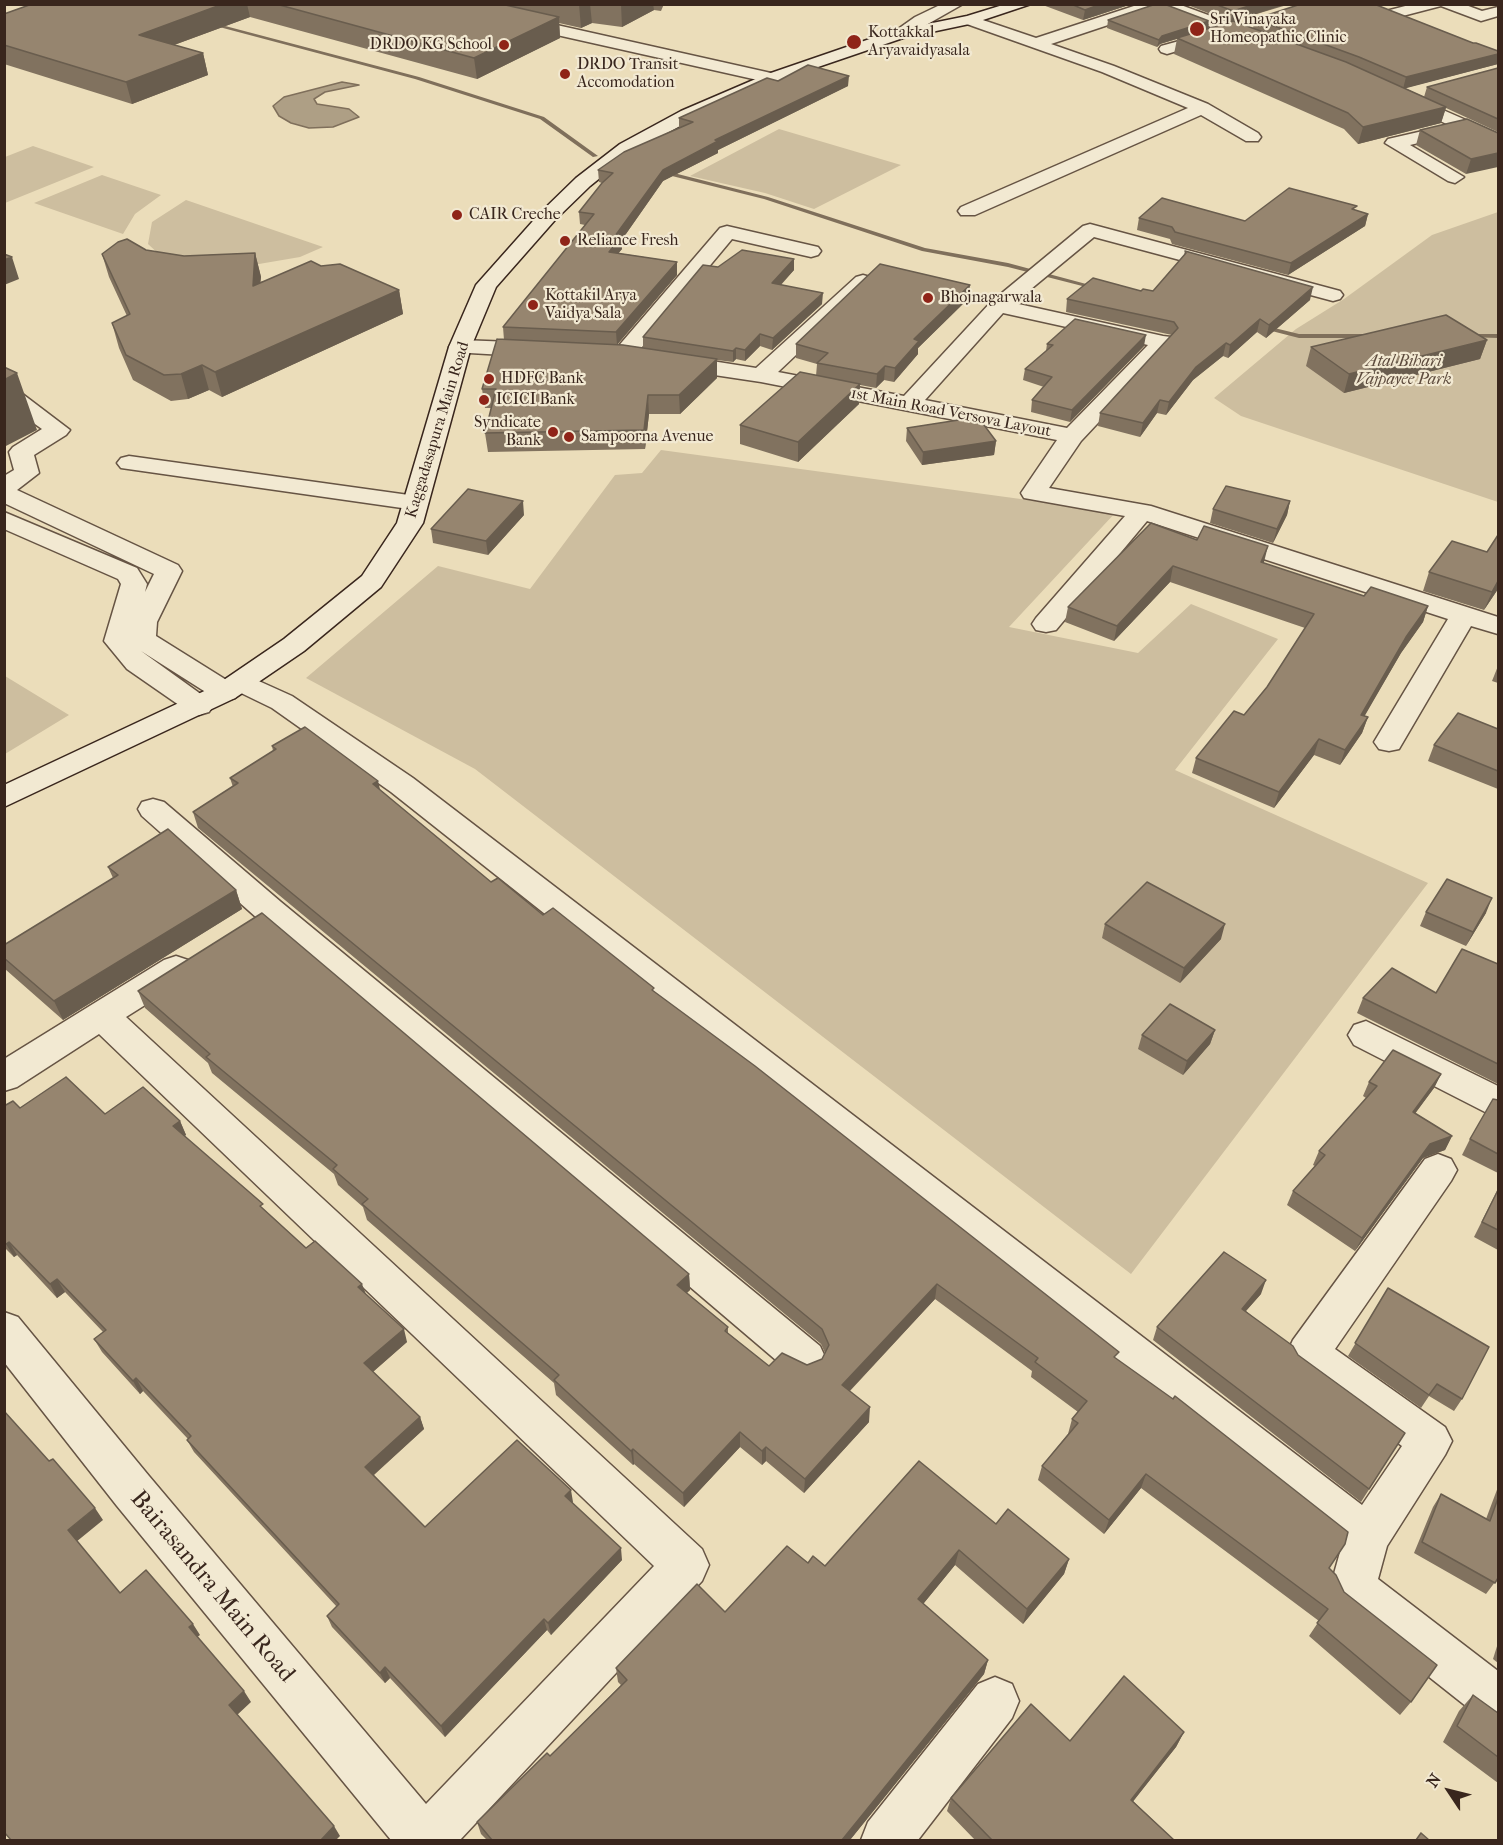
<!DOCTYPE html>
<html>
<head>
<meta charset="utf-8">
<style>
	body { margin:0 }
	#map { position:relative; width:1503px; height:1845px; overflow:hidden; background:#ebddba; font-family:"IM FELL French Canon",serif }
	canvas { display:block }
	.frame { position:absolute; inset:0; border:6px solid #39261d; pointer-events:none }
	.north { position:absolute; left:1419px; top:1761px; width:60px; height:60px; -webkit-text-stroke:4px #f2e9d2; paint-order:stroke; rotate:305deg; font-size:16px; font-weight:700; line-height:24px; text-align:center; color:#39261d }
	.north::after { content:''; display:block; margin:auto; width:21px; height:27px; background:#39261d; clip-path:polygon(50% 0,100% 100%,50% 72%,0 100%) }
</style>
</head>
<body>
<div id="map">
<canvas width="1503" height="1845"></canvas>
<div class="frame"></div>
<div class="north">N</div>
</div>
<script>
const g = document.querySelector('canvas').getContext('2d');
g.lineJoin = 'round';
function fillPath(path, color) { g.fillStyle = color; g.fill(path, 'evenodd'); }
const shape = rows => new Path2D(rows.map(r => 'M' + r).join(''));
function trace(path, color, width, dash) { g.strokeStyle = color; g.lineWidth = width; g.lineCap = dash ? 'butt' : 'round'; g.setLineDash(dash || []); g.stroke(path); }
function label(font, color, halo, rows, align = 'center') {
  g.font = font + ' "IM FELL French Canon",serif'; g.lineWidth = 4.5; g.setLineDash([]); g.textBaseline = 'middle'; g.strokeStyle = halo; g.fillStyle = color; for (const [text, x, y, turn = 0] of rows) {
    g.save(); g.translate(x, y); g.rotate((+turn || 0) * Math.PI / 180); g.textAlign = isNaN(turn) ? turn : align; if (halo) g.strokeText(text, 0, 0); g.fillText(text, 0, 0); g.restore();
  }
}
const green = shape([
	[779,129,901,165,814,209,765,193,690,176],
	[33,146,94,167,5,203,5,157],
	[102,175,161,195,135,214,123,234,34,203],
	[186,200,323,247,300,257,218,271,163,258,148,244,152,222],
	[1498,212,1498,502,1241,416,1214,398,1296,329,1344,299,1432,235],
	[661,450,1116,512,1009,627,1138,653,1191,604,1278,639,1175,770,1428,883,1131,1274,475,769,306,678,438,566,530,589,615,475,642,473],
	[5,676,69,715,5,754]
]);
const water = shape([
	[342,82,359,85,325,92,314,99,317,104,349,109,359,117,333,127,309,128,291,123,279,116,273,106,284,97,342,82]
]);
const stream = shape([
	[210,22,419,77,544,117,598,156,593,157,540,119,415,79,208,24,210,22],
	[662,170,768,197,925,248,1008,263,1101,288,1098,290,1008,267,922,251,764,199,660,173,659,172,662,170],
	[1262,325,1299,334,1372,334,1375,336,1372,338,1299,338,1260,328,1259,327,1262,325],
	[1468,334,1498,334,1498,338,1466,337,1465,336,1468,334]
]);
const minor = shape([
	[434,4,463,4,771,73,779,78,771,83,441,9,434,4],
	[942,4,963,4,905,37,899,39,891,34,915,17,942,4],
	[1140,4,1178,4,1268,37,1270,40,1262,45,1223,31,1225,34,1223,37,1167,54,1161,52,1159,49,1161,46,1219,30,1159,8,1051,44,1114,66,1208,104,1258,133,1261,137,1258,141,1246,141,1201,115,975,215,961,215,958,211,961,207,1188,108,1102,72,964,23,961,20,964,17,974,17,1036,38,1140,4],
	[1413,4,1463,4,1482,11,1498,7,1498,16,1481,21,1441,6,1391,19,1383,14,1386,11,1413,4],
	[1404,93,1498,134,1498,145,1465,132,1410,145,1464,177,1455,183,1448,181,1385,143,1388,139,1449,125,1398,102,1396,98,1404,93],
	[1090,224,1340,291,1343,295,1340,299,1333,301,1094,237,1014,303,1163,336,1171,337,1174,342,1081,441,1049,488,1151,506,1498,617,1498,634,1471,626,1399,749,1389,751,1379,749,1374,742,1448,619,1147,521,1056,630,1046,632,1036,630,1032,624,1036,618,1125,516,1024,498,1021,493,1057,440,761,382,674,369,666,367,663,362,666,357,674,355,756,368,856,277,863,275,870,277,873,281,870,285,778,372,904,396,991,302,1083,226,1090,224],
	[1003,313,1148,345,1067,428,925,400,1003,313],
	[727,226,818,247,821,251,818,255,811,257,732,239,632,359,616,359,613,354,616,349,720,228,727,226],
	[460,340,539,343,547,345,550,350,547,355,539,357,452,352,449,347,452,342,460,340],
	[4,384,12,386,70,430,66,435,34,455,39,473,17,490,178,565,182,571,157,622,156,636,228,681,231,676,241,673,292,696,413,778,1362,1505,1402,1446,1293,1366,1287,1353,1293,1340,1425,1159,1438,1154,1451,1159,1457,1170,1451,1181,1335,1349,1445,1427,1452,1441,1445,1455,1387,1546,1378,1579,1498,1671,1498,1725,1481,1718,1337,1604,1330,1588,1342,1545,391,792,272,708,239,692,235,698,225,701,215,698,141,651,209,700,213,706,209,712,199,715,189,712,127,669,104,641,121,584,118,579,4,529,4,512,137,568,147,584,145,592,154,574,4,503,4,476,14,470,9,452,13,447,42,429,4,402,4,384],
	[129,456,416,496,425,498,428,503,425,508,416,510,121,468,117,463,121,458,129,456],
	[153,799,164,802,281,902,820,1346,826,1359,820,1372,805,1378,790,1372,257,918,142,816,138,809,142,802,153,799],
	[176,956,188,960,193,969,188,978,126,1017,702,1549,709,1565,702,1581,460,1840,391,1840,117,1506,4,1362,4,1312,18,1317,149,1476,426,1804,654,1566,99,1034,17,1087,4,1091,4,1059,164,960,176,956],
	[1366,1021,1498,1086,1498,1116,1485,1112,1354,1045,1348,1035,1354,1025,1366,1021],
	[995,1677,1012,1684,1019,1701,1012,1718,918,1840,861,1840,868,1822,978,1684,995,1677]
]);
const secondary = shape([
	[1006,4,1031,4,974,23,903,38,777,81,693,119,632,152,590,186,555,220,496,287,471,347,423,523,381,587,304,651,235,698,4,807,4,785,215,686,284,639,362,576,397,523,449,347,476,285,541,212,576,178,620,144,681,111,765,75,893,31,967,16,1006,4]
]);
const wall = shape([
	[32,4,664,4,661,11,654,10,622,27,592,23,581,28,559,23,560,38,477,79,250,17,174,45,203,53,208,75,132,104,4,64,4,14],
	[1040,4,1132,4,1083,20],
	[1185,4,1374,4,1473,43,1498,51,1498,64,1405,88,1424,97,1427,87,1498,68,1498,132,1446,108,1441,123,1358,144,1344,129,1174,54,1177,39,1160,44,1157,47,1107,28,1108,20,1209,21,1208,29,1231,22],
	[1287,5,1299,5,1255,19,1253,28,1233,21],
	[778,81,848,86,718,150,718,153,663,181,621,241,622,249,618,253,677,262,677,275,617,344,643,348,643,337,718,267,794,259,794,270,781,285,822,304,772,350,760,346,745,361,736,359,733,362,717,360,717,378,680,414,649,414,645,449,488,452,485,433,491,408,485,408,482,389,504,340,503,327,585,225,580,224,579,212,602,183,599,182,598,170,679,128,679,118],
	[1420,130,1498,133,1466,174,1416,145],
	[1356,211,1368,214,1365,226,1288,275,1172,244,1170,239,1137,230,1139,218,1245,221],
	[146,250,184,256,255,253,261,277,260,282,321,266,399,290,403,314,222,397,209,390,188,399,171,401,133,380,119,348,112,323,127,316,109,277,102,254],
	[1185,251,1310,300,1266,338,1257,332,1228,358,1223,356,1193,380,1166,415,1157,413,1140,437,1098,426,1100,413,1172,335,1066,312,1067,299,1141,291,1153,291,1184,255],
	[969,298,918,348,918,354,894,382,884,380,876,388,860,385,859,404,798,462,740,444,740,425,816,376,817,364,796,358,796,344],
	[1487,340,1480,359,1344,393,1306,366,1311,347],
	[1047,344,1144,346,1070,422,1031,412,1032,400,1044,387,1023,380,1025,369,1046,351],
	[907,428,996,441,994,455,922,465,906,441],
	[1290,501,1287,515,1273,543,1210,523,1213,509],
	[524,515,488,555,433,543,431,529],
	[1498,535,1498,589,1484,610,1423,591,1429,572,1487,552],
	[1197,540,1264,562,1263,563,1364,596,1428,606,1423,622,1401,653,1364,716,1368,717,1362,733,1340,765,1314,755,1274,808,1192,773,1196,758,1244,715,1267,687,1305,628,1170,582,1114,641,1065,622,1068,607],
	[1498,666,1498,683,1492,681],
	[1498,729,1498,789,1428,761,1434,745],
	[272,746,380,790,491,882,543,915,655,992,1116,1359,1329,1569,1411,1702,1400,1715,1309,1636,1319,1621,1141,1488,1104,1534,1038,1480,1042,1466,1068,1434,1072,1419,1078,1412,1031,1377,1032,1371,935,1299,850,1391,869,1422,804,1493,766,1461,762,1465,740,1447,684,1507,634,1464,633,1465,556,1395,554,1383,367,1220,363,1207,338,1185,334,1174,212,1073,208,1063,145,1008,138,991,689,1274,690,1290,687,1293,728,1327,728,1333,769,1366,807,1365,822,1359,825,1353,821,1344,198,828,193,812,233,787,230,778,273,751],
	[108,867,236,890,242,909,63,1020,5,969,4,968,4,945,113,878],
	[1426,912,1486,913,1466,946,1420,926],
	[1105,924,1221,939,1180,983,1102,938],
	[1498,964,1498,1084,1357,1013,1363,998,1436,993],
	[1215,1030,1210,1044,1183,1075,1138,1049,1142,1035],
	[1441,1074,1434,1088,1415,1113,1452,1136,1445,1150,1423,1158,1355,1251,1287,1205,1293,1191,1315,1166,1313,1165,1319,1151,1366,1098,1363,1096,1369,1082],
	[1498,1100,1498,1173,1462,1155,1470,1139],
	[4,1106,20,1108,105,1114,180,1121,186,1135,184,1136,306,1248,366,1294,407,1342,373,1372,420,1417,424,1429,374,1475,425,1527,573,1502,572,1503,622,1560,551,1635,547,1630,445,1737,390,1678,385,1683,332,1627,327,1616,337,1607,194,1452,187,1440,188,1439,143,1391,140,1394,102,1352,94,1339,103,1332,65,1292,57,1298,17,1255,14,1257,4,1247],
	[1498,1189,1498,1250,1474,1237],
	[1388,1288,1462,1399,1454,1411,1429,1396,1421,1408,1348,1356],
	[1261,1294,1246,1311,1298,1355,1405,1433,1361,1502,1153,1340,1157,1327],
	[1498,1487,1498,1578,1486,1594,1414,1553,1433,1507,1441,1494,1486,1519],
	[996,1524,1069,1559,1064,1574,1023,1624,955,1565,923,1604,988,1660,984,1674,850,1840,487,1840,481,1834,477,1822,550,1756,621,1685,618,1682,616,1668,725,1612,808,1563,825,1566],
	[1498,1643,1498,1663,1493,1659],
	[1473,1695,1498,1713,1498,1783,1443,1742,1459,1711],
	[1184,1732,1176,1747,1133,1801,1174,1840,975,1840,947,1811,951,1798,1070,1741]
]);
const shadedWall = shape([
	[223,4,247,4,250,17,144,56,139,35],
	[579,4,590,4,592,23,581,28],
	[621,4,653,4,654,10,622,27],
	[1101,4,1132,4,1083,20,1085,10],
	[1255,4,1287,4,1231,22,1233,11],
	[559,17,560,38,477,79,474,58],
	[1209,21,1208,29,1160,44,1157,47,1159,40,1162,36],
	[203,53,208,75,132,104,126,82],
	[1498,54,1498,64,1403,89,1406,77],
	[849,76,848,86,718,150,718,153,663,181,621,241,622,249,610,264,609,252,615,236,663,170,715,140],
	[1446,107,1441,123,1358,144,1363,127],
	[1498,153,1498,167,1466,174,1471,159],
	[1368,214,1365,226,1288,275,1291,263],
	[255,253,261,277,258,310,253,286],
	[12,257,19,279,4,285,4,260],
	[794,259,794,270,772,294,772,283],
	[677,262,677,275,617,345,616,332],
	[970,285,969,298,918,348,918,354,894,382,895,368,914,339],
	[1313,287,1310,300,1266,338,1269,325],
	[399,290,403,314,222,397,215,372],
	[823,293,822,304,772,350,773,338],
	[1260,319,1257,332,1228,358,1230,345],
	[760,334,760,346,745,361,745,350],
	[1146,335,1144,346,1070,422,1072,410],
	[1487,340,1480,359,1344,393,1349,374],
	[1226,343,1223,356,1193,380,1166,415,1169,402,1196,367],
	[736,348,736,359,733,362,733,351],
	[717,359,717,378,680,414,679,395],
	[202,365,209,390,188,399,181,374],
	[885,366,884,380,876,388,877,374],
	[17,373,37,430,4,447,4,380],
	[860,384,859,404,798,462,798,442],
	[648,395,649,414,645,449,644,430],
	[1160,400,1157,413,1140,437,1143,423],
	[996,441,994,455,922,465,923,452],
	[523,501,524,515,488,555,486,541],
	[1290,501,1287,515,1273,543,1277,529],
	[1268,546,1264,562,1257,578,1261,562],
	[1173,566,1170,582,1114,641,1117,626],
	[1498,581,1498,589,1484,610,1492,592],
	[1428,606,1423,622,1401,653,1356,731,1361,715,1406,637],
	[1368,717,1362,733,1340,765,1345,750],
	[1319,739,1314,755,1274,808,1279,792],
	[378,781,382,798,373,784],
	[236,890,242,909,63,1020,54,1001],
	[1492,898,1486,913,1466,946,1473,932],
	[1225,924,1221,939,1180,983,1184,968],
	[1215,1030,1210,1044,1183,1075,1187,1061],
	[1441,1074,1434,1088,1406,1126,1413,1112],
	[180,1121,186,1135,179,1140,173,1126],
	[1452,1136,1445,1150,1423,1158,1355,1251,1362,1238,1430,1144],
	[9,1242,17,1255,14,1257,6,1244],
	[689,1274,690,1290,678,1300,677,1285],
	[57,1279,65,1292,57,1298,50,1284],
	[1266,1280,1261,1294,1236,1322,1242,1309],
	[362,1284,367,1297,358,1287],
	[937,1284,935,1299,841,1400,842,1385],
	[404,1329,407,1342,368,1376,364,1363],
	[136,1378,143,1391,140,1394,133,1381],
	[870,1407,869,1422,804,1493,805,1479],
	[420,1417,424,1429,369,1479,365,1467],
	[740,1432,740,1447,684,1507,683,1493],
	[766,1447,766,1461,762,1465,762,1451],
	[633,1449,634,1464,633,1465,631,1451],
	[1146,1474,1141,1488,1104,1534,1109,1520],
	[571,1490,573,1502,567,1508,565,1496],
	[95,1508,103,1520,76,1542,68,1530],
	[621,1548,622,1560,551,1635,548,1623],
	[959,1550,955,1565,915,1614,918,1599],
	[1069,1559,1064,1574,1023,1624,1027,1609],
	[544,1619,547,1630,445,1737,441,1726],
	[193,1624,200,1635,196,1638,189,1627],
	[988,1660,984,1674,850,1840,842,1840],
	[385,1667,390,1678,385,1683,380,1673],
	[244,1691,251,1702,236,1716,229,1705],
	[1184,1732,1176,1747,1124,1813,1131,1800],
	[334,1826,340,1836,336,1840,321,1840]
]);
const building = shape([
	[32,4,223,4,139,35,203,53,126,82,4,45,4,14,32,4],
	[276,4,501,4,559,17,474,58,276,4],
	[1071,4,1101,4,1085,10,1071,4],
	[1156,4,1164,4,1209,21,1162,36,1159,40,1108,20,1156,4],
	[1215,4,1255,4,1233,11,1215,4],
	[1301,4,1374,4,1473,43,1476,43,1498,51,1498,54,1406,77,1359,57,1255,19,1301,4],
	[1233,21,1346,62,1446,107,1363,127,1348,113,1177,38,1233,21],
	[808,65,849,76,715,140,718,141,663,170,615,236,621,237,609,252,677,262,616,332,503,327,594,214,579,212,602,183,613,173,598,170,624,152,693,122,679,118,767,78,778,81,808,65],
	[1498,68,1498,119,1427,87,1498,68],
	[1467,119,1498,133,1498,153,1471,159,1420,130,1467,119],
	[1289,188,1357,206,1352,209,1368,214,1291,263,1175,232,1172,227,1139,218,1162,198,1245,221,1289,188],
	[127,239,146,250,184,256,255,253,253,286,311,261,321,266,340,264,399,290,215,372,202,365,181,374,164,375,126,355,112,323,130,314,102,254,118,242,127,239],
	[742,250,794,259,772,283,823,293,773,338,760,334,745,350,736,348,733,351,643,337,703,265,718,267,742,250],
	[1185,251,1313,287,1269,325,1260,319,1230,345,1226,343,1196,367,1169,402,1160,400,1143,423,1100,413,1178,328,1174,322,1067,299,1093,278,1141,291,1143,289,1153,291,1186,253,1185,251],
	[4,254,12,257,4,260,4,254],
	[880,264,970,285,914,339,919,341,895,368,885,366,877,374,817,363,828,353,796,344,880,264],
	[1446,315,1487,340,1349,374,1311,347,1446,315],
	[1075,319,1146,335,1072,410,1032,400,1052,377,1025,369,1053,345,1047,344,1075,319],
	[497,339,623,345,717,359,679,395,648,395,644,430,485,433,496,389,482,389,497,339],
	[4,367,17,373,4,380,4,367],
	[800,372,860,384,798,442,740,425,800,372],
	[978,417,996,441,923,452,907,428,978,417],
	[1226,486,1290,501,1277,529,1213,509,1226,486],
	[468,489,523,501,486,541,431,529,468,489],
	[1151,523,1197,540,1204,526,1268,546,1261,562,1364,596,1371,587,1428,606,1406,637,1361,715,1368,717,1345,750,1319,739,1279,792,1196,758,1234,711,1244,715,1267,687,1314,614,1173,566,1117,626,1068,607,1151,523],
	[1498,535,1498,581,1492,592,1429,572,1452,541,1487,552,1498,535],
	[1458,713,1498,729,1498,771,1434,745,1458,713],
	[305,727,378,781,373,784,491,882,498,878,543,915,553,908,654,988,652,990,755,1066,1119,1352,1114,1357,1173,1399,1175,1396,1348,1532,1345,1544,1329,1568,1336,1575,1344,1592,1437,1665,1411,1702,1317,1623,1328,1609,1146,1474,1109,1520,1042,1466,1078,1423,1072,1419,1087,1401,1035,1362,1038,1358,937,1284,842,1385,870,1407,805,1479,766,1447,762,1451,740,1432,683,1493,633,1449,631,1451,554,1380,559,1375,362,1204,368,1199,333,1169,337,1165,206,1057,210,1054,138,991,262,913,689,1274,677,1285,728,1327,725,1331,769,1366,782,1353,807,1365,822,1359,829,1345,822,1329,193,812,238,783,230,778,276,749,272,746,305,727],
	[168,829,236,890,54,1001,4,958,4,945,118,875,108,867,168,829],
	[1447,879,1492,898,1473,932,1426,912,1447,879],
	[1147,882,1225,924,1184,968,1105,924,1147,882],
	[1462,949,1498,964,1498,1064,1363,998,1392,968,1436,993,1462,949],
	[1170,1004,1215,1030,1187,1061,1142,1035,1170,1004],
	[1393,1050,1441,1074,1413,1112,1452,1136,1430,1144,1362,1238,1293,1191,1325,1155,1319,1151,1377,1086,1369,1082,1393,1050],
	[66,1077,105,1114,143,1087,180,1121,173,1126,263,1204,260,1206,306,1248,315,1241,362,1284,358,1287,404,1329,364,1363,420,1417,365,1467,425,1527,517,1440,571,1490,565,1496,621,1548,548,1623,544,1619,441,1726,385,1667,380,1673,327,1616,339,1604,187,1440,191,1436,136,1378,133,1381,94,1339,106,1330,57,1279,50,1284,9,1242,6,1244,4,1242,4,1106,13,1101,20,1108,66,1077],
	[1493,1099,1498,1100,1498,1154,1470,1139,1493,1099],
	[1498,1190,1498,1230,1482,1222,1498,1190],
	[1224,1252,1266,1280,1242,1309,1293,1346,1298,1355,1405,1433,1369,1489,1157,1327,1224,1252],
	[1388,1288,1489,1347,1462,1399,1437,1384,1429,1395,1355,1343,1388,1288],
	[4,1411,49,1461,53,1459,95,1508,68,1530,120,1593,146,1570,193,1624,189,1627,244,1691,229,1705,334,1826,321,1840,11,1840,4,1832,4,1411],
	[919,1461,996,1524,1008,1509,1069,1559,1027,1609,959,1550,918,1599,988,1660,842,1840,492,1840,477,1822,547,1753,550,1756,627,1680,616,1668,697,1584,725,1612,787,1546,808,1563,813,1556,825,1566,919,1461],
	[1441,1494,1490,1521,1498,1498,1498,1578,1495,1583,1422,1542,1441,1494],
	[1124,1676,1184,1732,1131,1800,1174,1840,992,1840,951,1798,1031,1704,1070,1741,1124,1676],
	[1473,1695,1498,1713,1498,1757,1457,1726,1473,1695],
	[1421,1833,1429,1840,1416,1840,1421,1833]
]);
const markers = [
	[1197,29,8,"#8f2418"],
	[854,42,8,"#8f2418"],
	[504,45,6,"#8f2418"],
	[565,74,6,"#8f2418"],
	[457,215,6,"#8f2418"],
	[565,241,6,"#8f2418"],
	[928,298,6,"#8f2418"],
	[533,305,6,"#8f2418"],
	[489,379,6,"#8f2418"],
	[484,400,6,"#8f2418"],
	[553,432,6,"#8f2418"],
	[569,437,6,"#8f2418"]
];
const farPoinames = [
	["Sri Vinayaka",1210,20],
	["Homeopathic Clinic",1210,38],
	["Kottakkal",868,33],
	["Aryavaidyasala",868,51],
	["DRDO KG School",492,45,"right"],
	["DRDO Transit",577,65],
	["Accomodation",577,83],
	["CAIR Creche",469,215],
	["Reliance Fresh",577,241],
	["Kottakil Arya",545,296],
	["Vaidya Sala",545,314],
	["Bhojnagarwala",940,298],
	["HDFC Bank",501,379],
	["ICICI Bank",496,400],
	["Syndicate",541,423,"right"],
	["Bank",541,441,"right"],
	["Sampoorna Avenue",581,437]
];
const farParknames = [
	["Atal Bihari",1404,362],
	["Vajpayee Park",1404,380]
];
const farStreetnames = [
	["1st Main Road Versova Layout",951,413,11],
	["Kaggadasapura Main Road",438,430,-73]
];
const nearStreetnames = [
	["Bairasandra Main Road",212,1587,50]
];
fillPath(green, '#cdbe9f');
fillPath(water, '#ae9f85');
trace(water, '#7f6f5b', 1.5);
fillPath(stream, '#7f6f5b');
trace(minor, '#665444', 3);
trace(secondary, '#39261d', 3);
fillPath(minor, '#f2e9d2');
fillPath(secondary, '#f2e9d2');
fillPath(wall, '#81725f');
fillPath(shadedWall, '#695d4e');
fillPath(building, '#96856f');
trace(building, '#695d4e', 1.5);
for (const [x, y, r, color] of markers) { const dot = new Path2D(); dot.arc(x, y, r, 0, 2 * Math.PI); g.fillStyle = color; g.fill(dot); trace(dot, '#f2e9d2', 2); }
label('16px', '#39261d', '#f2e9d2', farPoinames, 'left');
label('italic 16px', '#5e4c3e', '#f2e9d2', farParknames);
label('16px', '#39261d', '#f2e9d2', farStreetnames);
label('24px', '#39261d', '#f2e9d2', nearStreetnames);
</script>
</body>
</html>
